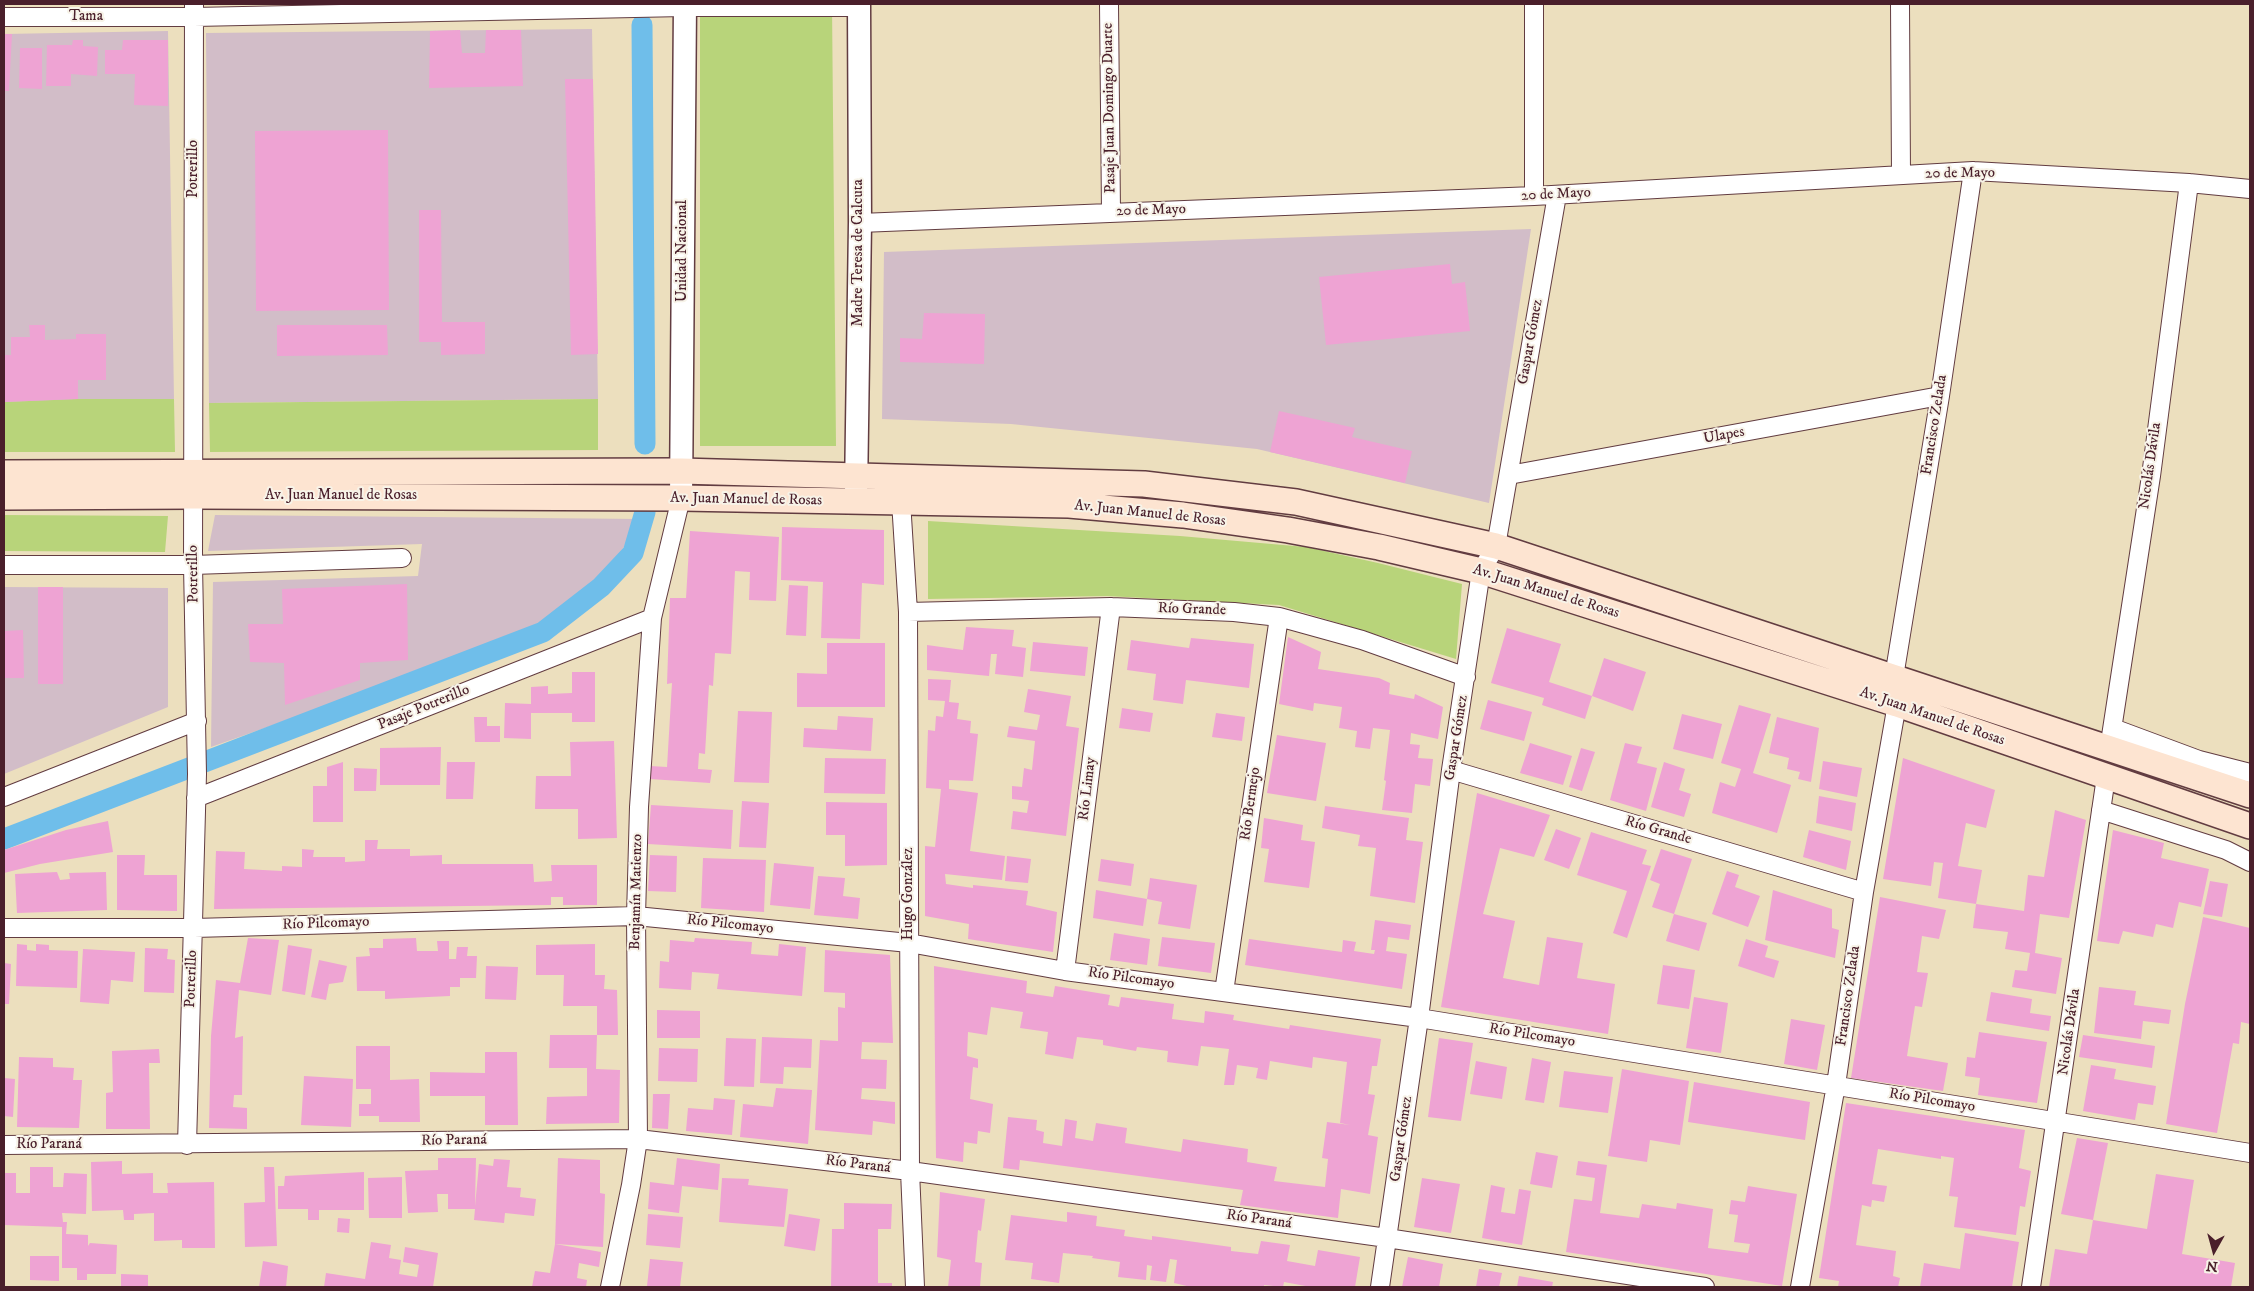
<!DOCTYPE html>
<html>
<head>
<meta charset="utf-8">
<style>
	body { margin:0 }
	#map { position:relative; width:2254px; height:1291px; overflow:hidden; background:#ecdfbe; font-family:"IM FELL DW Pica",serif }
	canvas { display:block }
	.frame { position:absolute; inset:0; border:5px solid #4a1f2b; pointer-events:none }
	.north { position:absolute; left:2189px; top:1226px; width:50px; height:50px; -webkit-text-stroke:4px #f7f3e8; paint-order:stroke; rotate:187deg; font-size:14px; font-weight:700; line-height:20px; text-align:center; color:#4a1f2b }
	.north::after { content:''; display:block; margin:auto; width:18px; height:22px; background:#4a1f2b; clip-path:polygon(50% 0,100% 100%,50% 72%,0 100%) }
</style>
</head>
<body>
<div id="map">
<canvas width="2254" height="1291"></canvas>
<div class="frame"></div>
<div class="north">N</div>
</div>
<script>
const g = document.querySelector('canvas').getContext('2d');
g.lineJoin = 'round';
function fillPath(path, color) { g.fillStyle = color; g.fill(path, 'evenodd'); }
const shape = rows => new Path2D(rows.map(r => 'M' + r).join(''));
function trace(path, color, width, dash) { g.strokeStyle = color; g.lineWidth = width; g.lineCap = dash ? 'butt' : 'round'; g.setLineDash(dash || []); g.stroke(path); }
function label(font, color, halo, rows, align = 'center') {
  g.font = font + ' "IM FELL DW Pica",serif'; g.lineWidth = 4; g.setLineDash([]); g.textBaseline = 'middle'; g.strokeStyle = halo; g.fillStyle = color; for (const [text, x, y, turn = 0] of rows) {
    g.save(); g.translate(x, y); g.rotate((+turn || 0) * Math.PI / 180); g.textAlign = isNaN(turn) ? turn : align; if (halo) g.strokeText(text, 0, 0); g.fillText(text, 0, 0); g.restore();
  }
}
const industrial = shape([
	[592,29,598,399,209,403,206,33],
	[168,31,174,399,4,402,4,34],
	[1531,229,1489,503,1257,449,1011,424,882,419,884,252],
	[215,515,642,519,611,567,548,619,420,673,211,747,213,582,418,576,422,544,208,551],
	[4,587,168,588,168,707,4,774]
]);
const green = shape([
	[700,4,832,4,836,446,700,446],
	[78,399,174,399,175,452,4,452,4,402],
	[598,399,598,450,210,452,209,403],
	[4,515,168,516,165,552,4,551],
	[928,521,1180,536,1306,547,1378,563,1462,584,1456,659,1279,605,1107,596,928,599]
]);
const canal = shape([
	[642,25,645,444],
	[4,839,543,632,601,587,633,553,645,512]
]);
const building = shape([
	[460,30,462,53,485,53,486,30,521,30,523,86,429,88,430,31],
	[4,34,12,34,9,91,4,91],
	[73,40,83,40,83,46,98,47,97,76,71,74,71,86,46,86,47,45,72,45],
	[123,40,168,40,168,106,134,105,135,74,105,74,105,50,122,50],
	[20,48,42,48,42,89,19,88],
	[565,79,593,79,598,354,571,355],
	[388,130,389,310,256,311,255,131],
	[419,210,441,210,442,322,485,322,485,354,441,355,441,342,419,342],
	[1450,264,1452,284,1465,282,1470,331,1326,345,1319,277],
	[924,313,985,314,984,364,900,362,900,338,922,339],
	[29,325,45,325,45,340,76,339,76,334,106,334,106,380,78,380,78,399,4,402,4,355,11,355,11,337,30,337],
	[277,325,387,325,388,355,277,356],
	[1279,411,1355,428,1352,437,1412,451,1405,483,1270,452],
	[782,527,884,530,884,585,862,583,860,639,821,638,823,582,781,580],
	[690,531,779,537,776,601,749,600,750,572,735,571,731,654,715,653,713,686,709,685,705,754,699,753,698,769,712,770,710,783,650,779,650,766,667,767,672,683,667,684,670,598,686,598],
	[407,584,408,660,360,663,360,680,285,705,284,663,250,662,248,624,283,624,282,589],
	[789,585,808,586,806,636,786,635],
	[38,587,63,587,63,684,38,684],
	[966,627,1014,630,1012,646,1026,648,1023,677,995,674,997,654,991,654,989,676,927,670,927,645,963,650],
	[1507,628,1561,644,1549,682,1592,696,1585,719,1542,705,1544,698,1491,683],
	[23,630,24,678,4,678,4,631],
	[1288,637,1321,652,1318,669,1379,678,1390,683,1389,694,1414,699,1415,694,1443,707,1438,739,1411,733,1410,744,1420,745,1418,758,1433,759,1430,786,1415,784,1412,813,1382,810,1386,781,1384,780,1390,730,1373,728,1370,749,1355,747,1357,731,1339,728,1342,707,1314,703,1313,711,1279,704],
	[1191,638,1254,644,1249,688,1186,680,1183,704,1153,700,1156,674,1127,670,1131,640,1189,648],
	[1033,642,1088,647,1085,676,1030,671],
	[827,643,885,643,885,707,797,707,797,673,827,674],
	[1604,658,1646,672,1633,711,1592,696],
	[572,672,595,672,595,722,572,722,572,713,531,713,531,739,504,738,505,703,531,704,531,687,548,686,548,694,572,693],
	[928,679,951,680,949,702,959,703,957,719,971,721,970,733,978,734,973,781,949,780,949,789,978,793,970,851,1005,856,1002,880,945,874,946,884,973,888,973,885,1028,891,1026,905,1057,912,1053,952,968,939,969,924,925,916,925,846,935,847,941,789,926,788,928,730,935,731,936,716,943,717,945,701,928,700],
	[1028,689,1071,696,1066,726,1079,728,1066,836,1011,829,1013,811,1027,813,1029,801,1012,799,1012,786,1022,787,1024,768,1032,770,1035,741,1007,737,1009,726,1037,730,1040,715,1024,712],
	[1488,700,1532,712,1524,741,1480,729],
	[1739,705,1771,714,1753,773,1791,785,1777,833,1712,813,1720,782,1735,787,1741,769,1721,763],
	[1122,708,1153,713,1150,732,1119,728],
	[738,711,772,712,769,783,734,782],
	[1216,713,1245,717,1242,741,1212,737],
	[1682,714,1722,724,1713,759,1673,749],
	[838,716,873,718,871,751,803,747,804,728,837,730],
	[474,717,487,717,487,726,500,726,500,742,475,742],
	[1777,717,1819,728,1811,782,1798,779,1800,772,1787,769,1789,758,1769,753],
	[1277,735,1326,743,1316,801,1267,793],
	[614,741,617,838,578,839,578,809,535,809,536,776,571,776,570,742],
	[1530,743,1572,756,1563,785,1520,773],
	[1625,743,1642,747,1637,763,1657,768,1646,811,1610,800],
	[441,747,440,785,380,785,380,748],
	[1581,748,1595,752,1582,791,1569,787],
	[825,758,886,759,885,794,824,793],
	[1903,758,1995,790,1986,828,1966,823,1958,866,1982,870,1976,904,1938,898,1943,863,1934,862,1931,886,1883,879],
	[1823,761,1862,768,1857,797,1819,789],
	[343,762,343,822,313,822,313,786,327,786,327,767],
	[447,762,475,762,473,799,446,799],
	[1664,762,1685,769,1679,790,1691,794,1684,817,1651,807],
	[354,768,377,769,376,791,354,791],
	[1477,793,1550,815,1534,857,1500,848,1483,914,1515,921,1503,978,1539,985,1547,937,1583,943,1577,978,1615,984,1608,1034,1441,1007],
	[1819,796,1856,803,1852,831,1816,823],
	[742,801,769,803,766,848,739,847],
	[826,802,887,803,887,865,845,866,845,835,826,835],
	[651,805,733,810,731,849,648,844],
	[1325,806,1409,818,1406,840,1423,842,1415,903,1370,896,1376,848,1358,846,1360,835,1322,828],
	[2055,810,2086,820,2069,918,2040,914,2035,953,2062,958,2056,994,2012,987,2015,970,2027,971,2030,953,2005,949,2008,932,1973,928,1976,904,2024,911,2028,875,2044,877],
	[1264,818,1303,825,1301,840,1315,842,1309,888,1264,882,1269,849,1261,848],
	[108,821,113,852,40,864,4,873,4,850,66,830],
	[1556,829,1581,838,1569,869,1544,860],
	[1809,830,1851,841,1846,870,1803,857],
	[2113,830,2164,843,2161,858,2209,869,2201,907,2179,902,2173,928,2156,924,2153,937,2123,931,2119,944,2097,941],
	[1591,832,1647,850,1642,864,1651,866,1627,938,1613,933,1627,891,1577,875],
	[365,840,378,840,377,849,410,849,410,856,442,855,442,864,533,864,534,882,552,881,551,865,597,865,597,905,563,905,563,897,551,897,551,905,214,909,216,851,245,852,244,869,282,871,282,866,302,867,302,849,314,850,313,857,345,857,345,862,365,861],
	[1661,849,1692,859,1674,914,1707,923,1699,951,1666,941,1674,914,1652,907,1660,884,1650,880],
	[117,855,145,855,144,875,177,875,177,911,117,910],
	[650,855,677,856,676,892,648,891],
	[1007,856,1031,859,1028,883,1005,881],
	[703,858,766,860,764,912,701,908],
	[1101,859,1134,864,1131,886,1098,881],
	[774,863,814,867,810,909,770,905],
	[1727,871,1739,875,1735,887,1760,896,1748,927,1712,914],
	[57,872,60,880,70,879,69,873,106,872,107,910,17,913,15,874],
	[818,876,845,878,843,896,860,898,858,919,814,915],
	[1150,878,1197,885,1190,929,1158,924,1162,902,1147,899],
	[2210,881,2228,884,2222,917,2203,914],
	[1096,890,1147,899,1143,926,1093,918],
	[1773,890,1832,909,1832,928,1839,930,1835,958,1765,940],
	[1880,897,1946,910,1939,939,1922,936,1917,972,1928,973,1922,1007,1915,1006,1907,1056,1948,1063,1943,1091,1851,1078],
	[2203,917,2250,928,2250,1024,2241,1022,2239,1044,2233,1043,2217,1133,2166,1124,2185,1004],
	[1375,920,1411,925,1409,940,1388,937,1386,951,1407,954,1402,989,1245,965,1249,939,1342,952,1343,940,1356,942,1354,951,1374,954,1375,950,1371,950],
	[1114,933,1150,939,1147,965,1110,960],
	[1162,937,1215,943,1211,973,1158,966],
	[248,938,279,940,271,995,239,990,235,1038,243,1036,242,1095,234,1095,233,1107,247,1108,247,1129,209,1128,211,1036,216,980,240,983],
	[416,938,417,951,438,951,437,941,449,941,449,959,456,959,457,947,468,947,467,956,477,956,476,978,460,978,460,987,450,987,450,996,385,999,385,991,357,991,356,957,370,956,369,948,383,948,383,939],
	[695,938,752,942,751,954,778,956,779,944,806,947,802,996,717,989,719,974,692,972,691,990,659,988,660,961,669,962,670,940,694,942],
	[1746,939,1768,946,1765,957,1779,961,1774,978,1738,966],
	[17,944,27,945,27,950,36,951,36,944,49,945,49,950,78,951,77,988,16,986],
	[595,944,595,975,605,975,604,989,617,990,618,1035,597,1035,596,1069,620,1070,619,1123,546,1124,547,1097,587,1096,587,1068,549,1068,550,1035,597,1035,597,1006,563,1006,564,975,536,975,536,945],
	[288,945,312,949,305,995,282,991],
	[145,948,168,949,167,959,175,960,174,993,144,992],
	[83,949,135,952,133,982,111,980,109,1004,80,1002],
	[825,950,890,955,893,1043,862,1042,861,1059,887,1060,886,1089,862,1088,861,1099,895,1102,895,1124,873,1121,872,1135,815,1130,820,1040,838,1041,838,1007,845,1008,845,993,824,992],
	[319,960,347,966,343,982,329,984,326,1000,311,997],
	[4,963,11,964,9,1004,4,1004],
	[1663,965,1695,970,1689,1009,1657,1004],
	[486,966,518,967,516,1000,485,999],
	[934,966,1027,981,1026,993,1053,997,1055,986,1110,995,1108,1005,1119,1007,1121,997,1174,1004,1172,1019,1204,1023,1205,1011,1234,1015,1233,1020,1289,1029,1290,1025,1381,1039,1377,1066,1372,1066,1368,1094,1375,1095,1368,1135,1378,1137,1370,1194,1341,1189,1338,1218,1240,1205,1243,1190,1020,1160,1019,1170,1003,1168,1008,1117,1037,1120,1036,1130,1044,1132,1043,1143,1062,1146,1065,1119,1077,1121,1075,1138,1093,1141,1096,1123,1127,1128,1125,1143,1181,1152,1183,1139,1248,1149,1247,1162,1277,1167,1274,1181,1325,1187,1328,1159,1322,1158,1327,1122,1350,1125,1340,1123,1347,1062,1313,1057,1312,1068,1270,1061,1267,1080,1256,1078,1258,1068,1237,1065,1234,1085,1224,1085,1229,1049,1201,1046,1198,1066,1167,1062,1168,1051,1137,1047,1136,1051,1103,1045,1103,1040,1077,1037,1073,1059,1045,1054,1048,1032,1020,1028,1023,1012,991,1007,987,1035,968,1032,967,1056,978,1059,978,1068,973,1067,970,1099,993,1104,990,1133,978,1131,977,1144,964,1142,963,1162,936,1158],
	[2099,987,2136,991,2134,1005,2171,1010,2169,1024,2143,1021,2141,1039,2094,1033],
	[1991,992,2032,999,2030,1013,2051,1016,2049,1031,1986,1021],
	[1694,997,1728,1003,1721,1053,1686,1048],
	[657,1010,700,1011,700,1038,657,1038],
	[1791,1019,1825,1025,1817,1070,1784,1064],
	[1979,1032,2047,1042,2037,1103,1978,1095,1980,1078,1965,1076,1967,1057,1975,1058],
	[2083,1035,2155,1046,2152,1068,2079,1057],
	[762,1037,812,1039,811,1068,784,1067,783,1084,760,1083],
	[726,1038,756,1039,754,1087,724,1086],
	[1439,1038,1473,1043,1461,1121,1428,1117],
	[356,1046,390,1046,390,1080,419,1079,420,1122,379,1122,379,1116,359,1116,359,1104,371,1104,371,1089,356,1089],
	[659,1048,698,1049,697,1082,658,1081],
	[159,1049,160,1063,149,1063,150,1129,106,1129,106,1093,113,1092,112,1051],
	[485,1052,517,1052,518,1125,485,1125,485,1096,430,1096,430,1072,485,1073],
	[19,1057,53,1058,53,1067,74,1068,73,1080,82,1080,79,1128,17,1127],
	[1532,1058,1551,1062,1544,1103,1525,1100],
	[1476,1061,1507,1067,1502,1099,1470,1094],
	[2091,1065,2116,1069,2114,1079,2156,1086,2153,1105,2138,1103,2135,1120,2083,1111],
	[1622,1069,1689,1081,1680,1145,1650,1140,1647,1162,1608,1156],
	[1564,1071,1613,1077,1608,1113,1559,1107],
	[304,1076,353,1079,351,1127,301,1125],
	[4,1078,15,1079,13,1117,4,1116],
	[1694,1082,1810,1102,1805,1140,1688,1122],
	[776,1088,812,1090,808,1144,740,1137,743,1104,773,1107],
	[653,1094,670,1094,668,1129,652,1128],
	[714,1098,735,1100,732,1135,686,1131,688,1108,713,1110],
	[1846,1103,2025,1130,2019,1168,2031,1171,2025,1207,2020,1206,2016,1235,1954,1227,1958,1197,1949,1196,1954,1158,1941,1156,1941,1159,1878,1149,1872,1184,1887,1186,1884,1202,1872,1200,1871,1207,1862,1205,1856,1245,1896,1251,1893,1276,1900,1278,1898,1287,1838,1287,1839,1281,1819,1278],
	[2077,1138,2108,1143,2093,1220,2061,1214],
	[1536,1152,1558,1156,1552,1188,1530,1184],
	[438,1158,476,1158,475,1206,479,1164,493,1166,494,1159,510,1160,507,1187,521,1188,520,1197,536,1199,534,1216,505,1213,504,1223,474,1220,475,1209,448,1209,448,1194,437,1194,438,1212,408,1213,405,1171,438,1170],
	[558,1158,600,1160,600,1193,605,1194,603,1247,555,1244,601,1252,599,1267,579,1263,577,1278,587,1280,586,1287,532,1287,535,1271,550,1273,555,1244],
	[677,1158,720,1164,718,1190,682,1186,679,1213,648,1209,650,1182,674,1185],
	[122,1161,122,1174,153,1173,153,1193,168,1193,167,1183,214,1182,215,1248,182,1248,182,1240,154,1241,154,1213,134,1214,134,1220,124,1220,123,1210,92,1211,91,1162],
	[1578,1161,1607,1165,1600,1213,1639,1218,1642,1204,1676,1209,1677,1203,1713,1209,1708,1248,1748,1253,1750,1244,1734,1242,1738,1215,1729,1214,1731,1200,1745,1202,1748,1186,1797,1194,1782,1286,1566,1252,1574,1199,1592,1201,1595,1178,1576,1175],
	[30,1167,53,1167,53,1187,63,1187,64,1173,87,1174,86,1214,62,1213,63,1222,67,1222,66,1234,88,1235,88,1246,90,1243,117,1245,116,1274,87,1274,87,1280,77,1280,77,1268,62,1268,62,1227,4,1225,4,1173,16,1173,16,1193,30,1193],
	[264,1167,274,1167,277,1246,245,1247,244,1203,265,1202],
	[364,1172,364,1210,319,1210,319,1220,308,1220,308,1209,278,1209,278,1186,284,1186,285,1176],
	[2156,1174,2194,1180,2182,1254,2235,1263,2231,1287,2049,1287,2055,1249,2087,1254,2093,1220,2147,1229],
	[402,1177,402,1218,369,1218,368,1178],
	[722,1178,749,1179,748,1185,788,1189,784,1227,719,1222],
	[1422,1178,1460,1184,1451,1233,1414,1227],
	[1491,1185,1505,1188,1501,1212,1515,1214,1519,1189,1531,1191,1522,1245,1482,1238],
	[940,1192,985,1199,981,1231,978,1230,975,1262,982,1263,980,1287,948,1287,951,1260,937,1257],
	[844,1203,892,1204,891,1229,878,1229,878,1283,892,1283,892,1287,831,1287,832,1229,844,1229],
	[1067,1212,1097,1216,1096,1226,1125,1230,1124,1236,1152,1240,1152,1236,1231,1247,1231,1251,1258,1254,1261,1241,1290,1245,1287,1261,1315,1266,1318,1250,1360,1257,1355,1287,1311,1287,1284,1282,1283,1287,1264,1285,1264,1287,1191,1287,1174,1283,1177,1260,1170,1259,1166,1282,1150,1280,1152,1266,1147,1265,1146,1280,1118,1277,1120,1262,1092,1258,1093,1256,1063,1253,1059,1283,1031,1279,1033,1263,1005,1260,1011,1215,1067,1222],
	[648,1214,683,1217,680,1248,646,1245],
	[789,1214,820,1219,815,1251,784,1246],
	[338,1218,350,1219,349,1233,337,1232],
	[1965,1233,2019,1242,2012,1287,1920,1287,1924,1263,1960,1269],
	[371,1242,391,1245,389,1258,401,1260,399,1274,417,1277,419,1265,403,1262,405,1247,438,1253,433,1287,324,1287,326,1273,365,1279],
	[30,1256,59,1256,59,1281,30,1280],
	[1408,1257,1443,1264,1439,1287,1402,1287],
	[650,1259,683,1262,680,1287,647,1286],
	[263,1261,288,1266,286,1287,259,1287],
	[1479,1269,1502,1273,1499,1287,1476,1287],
	[121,1274,148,1275,148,1287,121,1287],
	[1519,1276,1553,1282,1552,1287,1517,1287]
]);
const minor = shape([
	[1109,4,1111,213],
	[1534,4,1534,196],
	[1900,4,1901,175],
	[4,17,194,17,684,7,859,7],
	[860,223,1534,196,1973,171,2189,183,2250,189],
	[1509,475,1940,396],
	[901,501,908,612,910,1171,915,1287],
	[4,565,193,565,402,558],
	[908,612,1111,607,1234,612,1279,617,1362,640,1466,677],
	[1894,677,1940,396,1973,171],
	[2113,728,2199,760,2250,773],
	[2109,749,2151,476,2189,183],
	[1451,770,1864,892],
	[4,797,197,721],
	[196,798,652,618],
	[2101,810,2226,850,2250,862],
	[4,928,194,928,636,916,909,943,1065,971,1419,1018,2250,1153],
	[1065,971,1111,607],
	[1224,992,1279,617],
	[4,1145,638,1139,910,1171,1387,1238,1705,1287],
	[187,1145,197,774,193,565,194,4],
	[610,1287,631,1185,638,1139,636,916,639,807,652,618,681,498],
	[1380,1287,1419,1018,1451,770,1481,571,1496,546,1557,195],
	[1800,1287,1836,1085,1864,892,1897,704],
	[2031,1287,2106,777]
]);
const tertiary = shape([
	[856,493,860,223,859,4],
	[681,498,685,4]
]);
const secondary = shape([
	[4,473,681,471,1144,484,1296,502,1496,546,2250,795],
	[4,497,194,496,681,498,1069,505,1183,515,1288,530,1379,547,1481,571,1897,704,2250,826]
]);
const streetNames = [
	["Tama",86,17],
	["Pasaje Juan Domingo Duarte",1110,108,-91],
	["Potrerillo",194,169,-90],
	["20 de Mayo",1960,174,-1],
	["20 de Mayo",1556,195,-3],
	["20 de Mayo",1151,211,-2],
	["Unidad Nacional",683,251,-90],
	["Madre Teresa de Calcuta",859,253,-90],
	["Gaspar Gómez",1531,342,-80],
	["Francisco Zelada",1935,425,-81],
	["Ulapes",1724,436,-10],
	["Nicolás Dávila",2151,466,-82],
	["Av. Juan Manuel de Rosas",341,496],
	["Av. Juan Manuel de Rosas",746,500,1],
	["Av. Juan Manuel de Rosas",1150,514,6],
	["Potrerillo",194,574,-91],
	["Av. Juan Manuel de Rosas",1546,592,17],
	["Río Grande",1192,610,2],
	["Pasaje Potrerillo",424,708,-22],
	["Av. Juan Manuel de Rosas",1932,717,19],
	["Gaspar Gómez",1457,738,-81],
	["Río Limay",1088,789,-83],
	["Río Bermejo",1251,804,-82],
	["Río Grande",1658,831,16],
	["Benjamín Matienzo",637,892,-89],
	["Hugo González",909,894,-90],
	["Río Pilcomayo",326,924,-2],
	["Río Pilcomayo",730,925,6],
	["Potrerillo",192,979,-88],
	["Río Pilcomayo",1131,979,8],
	["Francisco Zelada",1849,996,-82],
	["Nicolás Dávila",2070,1032,-82],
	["Río Pilcomayo",1532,1036,9],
	["Río Pilcomayo",1932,1101,9],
	["Gaspar Gómez",1402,1139,-82],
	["Río Paraná",454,1141,-1],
	["Río Paraná",49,1145],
	["Río Paraná",858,1165,7],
	["Río Paraná",1259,1220,8]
];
fillPath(industrial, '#d2bdc8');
fillPath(green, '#b8d47a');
trace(canal, '#6fbeea', 21);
fillPath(building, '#eea3d3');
trace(minor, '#623c41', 20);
trace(tertiary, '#623c41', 25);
trace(secondary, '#623c41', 28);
trace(minor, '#fff', 18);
trace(tertiary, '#fff', 22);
trace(secondary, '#fde4d1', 25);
label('15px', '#4a1f2b', '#f7f3e8', streetNames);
</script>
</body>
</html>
